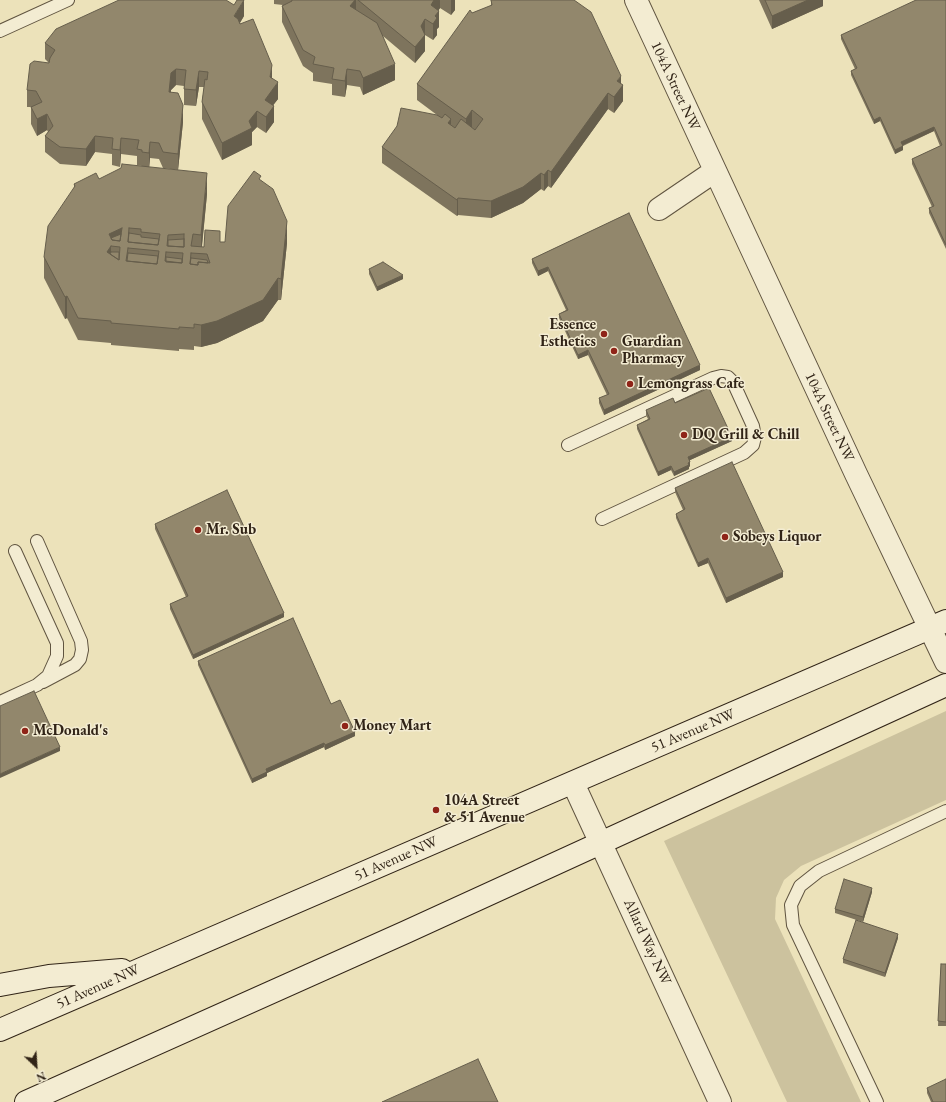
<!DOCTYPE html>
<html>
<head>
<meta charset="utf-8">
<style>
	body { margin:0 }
	#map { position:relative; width:946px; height:1102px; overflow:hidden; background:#ece2ba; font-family:"EB Garamond",serif }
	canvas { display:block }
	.north { position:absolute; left:16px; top:1046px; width:40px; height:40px; -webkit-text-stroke:3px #f3ecd2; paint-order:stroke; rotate:155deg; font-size:11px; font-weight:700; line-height:16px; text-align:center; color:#312417 }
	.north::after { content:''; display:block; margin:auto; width:14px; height:18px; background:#312417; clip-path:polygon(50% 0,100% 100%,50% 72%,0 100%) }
</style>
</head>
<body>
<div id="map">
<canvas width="946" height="1102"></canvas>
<div class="north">N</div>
</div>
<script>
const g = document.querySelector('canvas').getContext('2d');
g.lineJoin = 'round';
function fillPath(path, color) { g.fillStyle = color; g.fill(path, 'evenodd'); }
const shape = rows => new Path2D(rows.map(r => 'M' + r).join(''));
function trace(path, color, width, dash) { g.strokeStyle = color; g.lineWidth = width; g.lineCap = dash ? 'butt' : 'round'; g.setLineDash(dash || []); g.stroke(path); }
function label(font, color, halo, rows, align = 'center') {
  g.font = font + ' "EB Garamond",serif'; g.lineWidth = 3; g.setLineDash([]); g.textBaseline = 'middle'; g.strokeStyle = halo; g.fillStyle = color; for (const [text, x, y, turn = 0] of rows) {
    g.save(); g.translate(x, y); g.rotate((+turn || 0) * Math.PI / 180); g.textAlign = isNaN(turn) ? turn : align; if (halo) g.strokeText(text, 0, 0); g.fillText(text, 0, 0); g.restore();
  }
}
const green = shape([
	[946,711,946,800,801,866,784,880,776,898,775,919,861,1102,787,1102,664,841]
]);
const service = shape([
	[0,31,68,0],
	[568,445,713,378,721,376,728,377,733,382,753,426,755,437,753,445,744,453,602,519],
	[37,541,81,641,82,650,80,659,75,665,43,682],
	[0,702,37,685,48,676,57,656,57,643,15,551],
	[877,1102,793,925,791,905,800,886,819,871,946,811]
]);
const minor = shape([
	[636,0,856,474,946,662],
	[659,209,715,171],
	[573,783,720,1102]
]);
const secondary = shape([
	[0,985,49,976,122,970],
	[0,1030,946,621],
	[26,1102,406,932,946,685]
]);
const wall = shape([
	[274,0,455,0,455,10,451,15,440,8,438,11,439,27,437,29,437,35,433,40,425,35,425,51,415,63,383,36,395,80,363,95,360,87,347,85,345,97,332,95,332,84,313,81,313,73,303,66,282,22,282,6,283,5,274,4],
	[491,0,621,83,623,101,614,113,608,109,551,188,548,186,544,191,541,189,523,203,491,218,458,215,457,216,382,163,382,147,437,115,417,100,417,84,472,13,491,6],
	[759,0,823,0,823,6,772,29],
	[946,0,946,249,929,213,929,208,932,207,912,164,912,159,940,146,934,131,903,146,903,150,895,154,880,121,874,124,851,75,851,71,855,69,841,39,841,35],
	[244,16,240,23,272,78,278,99,273,105,274,122,266,133,257,127,252,132,252,145,222,160,202,119,202,102,204,87,199,87,196,106,184,105,184,86,176,85,171,90,171,92,183,122,178,170,163,168,159,159,150,158,149,167,207,194,202,247,204,247,220,242,225,242,261,180,287,243,281,300,278,300,263,321,217,343,201,347,194,346,194,350,179,349,179,351,111,345,111,343,78,340,67,318,65,319,44,278,44,257,74,188,74,184,99,179,142,166,137,165,137,156,121,154,120,167,112,165,112,154,95,152,86,166,60,164,45,152,45,136,48,132,47,130,37,136,31,124,31,107,32,107,27,107,27,90,49,63,45,59,45,43],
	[629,213,700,370,604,415,599,403,599,398,607,395,588,355,578,359,559,318,559,314,566,310,548,271,538,276,532,263,532,259],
	[369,269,403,279,377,291,369,274],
	[675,403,732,441,690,460,690,466,689,467,689,469,674,476,671,470,658,476,637,429,637,425,648,419,646,415,646,410],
	[675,488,783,577,726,603,708,563,698,567,676,518,676,514,683,510,675,492],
	[155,524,284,617,193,659,170,609,170,604,186,597,155,529],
	[198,661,331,704,355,736,325,750,324,747,267,773,267,776,252,783,198,665],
	[872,892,863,922,835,913,835,909],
	[898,938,885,977,843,963,843,959],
	[941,964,946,964,946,1026,938,1026],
	[927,1088,946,1102,931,1102,927,1093]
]);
const shadedWall = shape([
	[244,0,244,16,234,32,234,16],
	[355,0,356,0,356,14,350,6],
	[434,0,440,0,440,8,431,22,431,5],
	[451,0,455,0,455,10,451,15],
	[808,0,823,0,823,6,772,29,772,16],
	[439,11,439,27,437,29,437,35,433,40,433,24,435,16],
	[425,19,425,51,415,63,415,47,421,26],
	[395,64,395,80,363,95,363,78],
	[272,65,272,81,270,77],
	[176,69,176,85,171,90,169,108,169,92,171,73],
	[347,69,347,85,345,97,345,81],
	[199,71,199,87,196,106,196,90],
	[621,76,621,87,623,85,623,101,614,113,614,97,617,81],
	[278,82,278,99,265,116,265,100],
	[608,93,608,109,551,188,551,172],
	[183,105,183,122,178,170,178,154],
	[274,106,274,122,266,133,266,117],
	[472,110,472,127,466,135,466,119],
	[257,111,257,127,252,132,252,145,222,160,222,143,249,121],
	[47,114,47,130,37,136,37,119],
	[880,117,880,121,874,124,874,120],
	[451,119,451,135,448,123],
	[934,127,934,131,901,146,901,142],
	[95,136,95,152,86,166,86,149],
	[121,138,121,154,120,167,120,150],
	[150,142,150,158,149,170,149,153],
	[903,146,903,150,895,154,895,150],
	[548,170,548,186,544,191,544,175],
	[207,173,207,194,201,254,201,235],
	[541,173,541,189,523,203,491,218,491,201],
	[458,198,458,215,457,216,457,200],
	[287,221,287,243,281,300,281,279],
	[122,228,120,246,112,245,109,234],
	[111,246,111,260,107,252],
	[548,267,548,271,538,276,538,271],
	[403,275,403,279,377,291,377,287],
	[278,278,278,300,263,321,217,343,201,347,201,325],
	[67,296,67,318,65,319,65,297],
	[588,350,588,355,578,359,578,355],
	[700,365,700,370,604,415,604,410],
	[732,437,732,441,688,461,688,457],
	[690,462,690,466,689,467,689,469,674,476,674,472],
	[671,466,671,470,658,476,658,472],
	[708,558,708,563,698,567,698,563],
	[783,572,783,577,726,603,726,598],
	[284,613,284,617,193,659,193,655],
	[355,732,355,736,325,750,325,745],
	[324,743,324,747,267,773,267,776,252,783,252,779,266,769],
	[60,747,60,751,0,778,0,774],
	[872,888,872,892,863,922,863,917],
	[898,934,898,938,885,977,885,973]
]);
const building = shape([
	[119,0,226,0,234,5,237,0,244,0,234,16,238,19,240,24,253,19,272,65,270,77,278,82,265,100,274,106,266,117,257,111,249,121,252,128,222,143,202,102,205,79,207,80,208,72,199,71,196,90,184,89,186,70,176,69,171,73,169,92,178,93,183,105,178,154,163,152,159,143,150,142,149,153,142,152,142,150,137,149,139,140,121,138,120,150,112,149,113,138,95,136,86,149,60,147,45,136,53,126,47,114,37,119,31,107,42,102,36,91,27,90,30,64,34,61,49,63,50,58,55,50,45,43,56,29,119,0],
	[292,0,355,0,350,6,377,23,395,64,363,78,360,71,347,69,345,81,332,79,334,68,313,64,315,57,303,50,282,6,292,1,292,0],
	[358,0,434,0,431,5,439,11,435,16,437,18,433,24,425,19,421,26,425,35,415,47,358,0],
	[491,0,574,0,591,12,621,76,617,81,623,85,614,97,608,93,551,172,548,170,544,175,541,173,523,187,491,201,458,198,457,200,382,147,397,126,401,108,437,115,442,118,445,114,451,119,448,123,455,128,461,119,475,130,483,119,472,110,466,119,417,84,470,10,472,13,492,5,491,0],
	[765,0,808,0,772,16,765,0],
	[916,0,946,0,946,245,929,208,934,206,912,159,942,145,934,127,901,142,903,146,895,150,880,117,874,120,851,71,857,68,841,35,916,0],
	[122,164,207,173,201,235,193,234,191,246,204,247,205,230,220,231,220,242,225,242,228,206,254,171,261,176,259,179,273,189,287,221,281,279,278,278,263,300,217,321,201,325,194,324,194,328,179,327,179,329,111,323,111,321,78,318,67,296,65,297,44,257,48,226,75,186,74,184,96,173,99,179,121,168,122,164],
	[122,228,120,241,112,240,109,234,122,228],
	[129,228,141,229,141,232,160,234,158,245,128,242,129,228],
	[184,234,184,247,167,246,168,235,184,234],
	[111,246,120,247,119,260,107,252,111,246],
	[128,248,159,251,157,264,126,261,128,248],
	[166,252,183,253,182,263,165,261,166,252],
	[191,253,207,254,210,263,198,262,198,265,190,264,191,253],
	[629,213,700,365,604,410,599,398,609,394,588,350,578,355,559,314,568,310,548,267,538,271,532,259,629,213],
	[129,233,141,235,141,237,159,239,158,245,128,242,129,233],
	[121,234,120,241,112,240,111,238,121,234],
	[184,239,184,247,168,246,168,240,184,239],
	[111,252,119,252,119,260,110,254,111,252],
	[128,253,158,256,157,264,127,261,128,253],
	[166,257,182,259,182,263,166,262,166,257],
	[191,258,207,260,208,263,198,262,198,265,190,264,191,258],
	[383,262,403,275,377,287,369,269,383,262],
	[709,388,732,437,688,457,690,462,688,463,689,465,674,472,671,466,658,472,637,425,650,419,646,410,673,398,675,403,709,388],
	[732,462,783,572,726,598,708,558,698,563,676,514,685,509,675,488,732,462],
	[227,490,284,613,193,655,170,604,188,596,155,524,227,490],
	[293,618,331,704,340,700,355,732,325,745,324,743,266,769,267,772,252,779,198,661,293,618],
	[34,691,60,747,0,774,0,706,34,691],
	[844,879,872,888,863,917,835,909,844,879],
	[856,920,898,934,885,973,843,959,856,920],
	[941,964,946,964,946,1022,938,1021,941,964],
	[478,1059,498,1102,382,1102,478,1059],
	[946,1079,946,1102,933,1102,927,1088,946,1079]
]);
const markers = [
	[604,334,4,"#8f2418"],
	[614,351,4,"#8f2418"],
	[630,384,4,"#8f2418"],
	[684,435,4,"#8f2418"],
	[198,530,4,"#8f2418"],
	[725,537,4,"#8f2418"],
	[345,726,4,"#8f2418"],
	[25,731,4,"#8f2418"],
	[436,810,4,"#8f2418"]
];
const streetNames = [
	["104A Street NW",675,86,65],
	["104A Street NW",829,417,65],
	["51 Avenue NW",693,731,-23],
	["51 Avenue NW",396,859,-24],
	["Allard Way NW",647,942,65],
	["51 Avenue NW",98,987,-24]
];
const poiNames = [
	["Essence",596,325,"right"],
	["Esthetics",596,342,"right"],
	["Guardian",622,342],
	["Pharmacy",622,359],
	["Lemongrass Cafe",638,384],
	["DQ Grill & Chill",692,435],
	["Mr. Sub",206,530],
	["Sobeys Liquor",733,537],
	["Money Mart",353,726],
	["McDonald's",33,731],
	["104A Street",444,801],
	["& 51 Avenue",444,818]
];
fillPath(green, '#ccc29e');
trace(service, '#605440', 14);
trace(minor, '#605440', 24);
trace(secondary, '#312417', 24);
trace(service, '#f3ecd2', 12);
trace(minor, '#f3ecd2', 22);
trace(secondary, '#f3ecd2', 22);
fillPath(wall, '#7e745d');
fillPath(shadedWall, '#665e4c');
fillPath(building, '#92876c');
trace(building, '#665e4c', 1);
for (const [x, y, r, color] of markers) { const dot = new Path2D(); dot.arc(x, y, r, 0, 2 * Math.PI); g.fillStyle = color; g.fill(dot); trace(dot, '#f3ecd2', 1.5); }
label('15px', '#312417', '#f3ecd2', streetNames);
label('bold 15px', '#312417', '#f3ecd2', poiNames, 'left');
</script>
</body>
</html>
